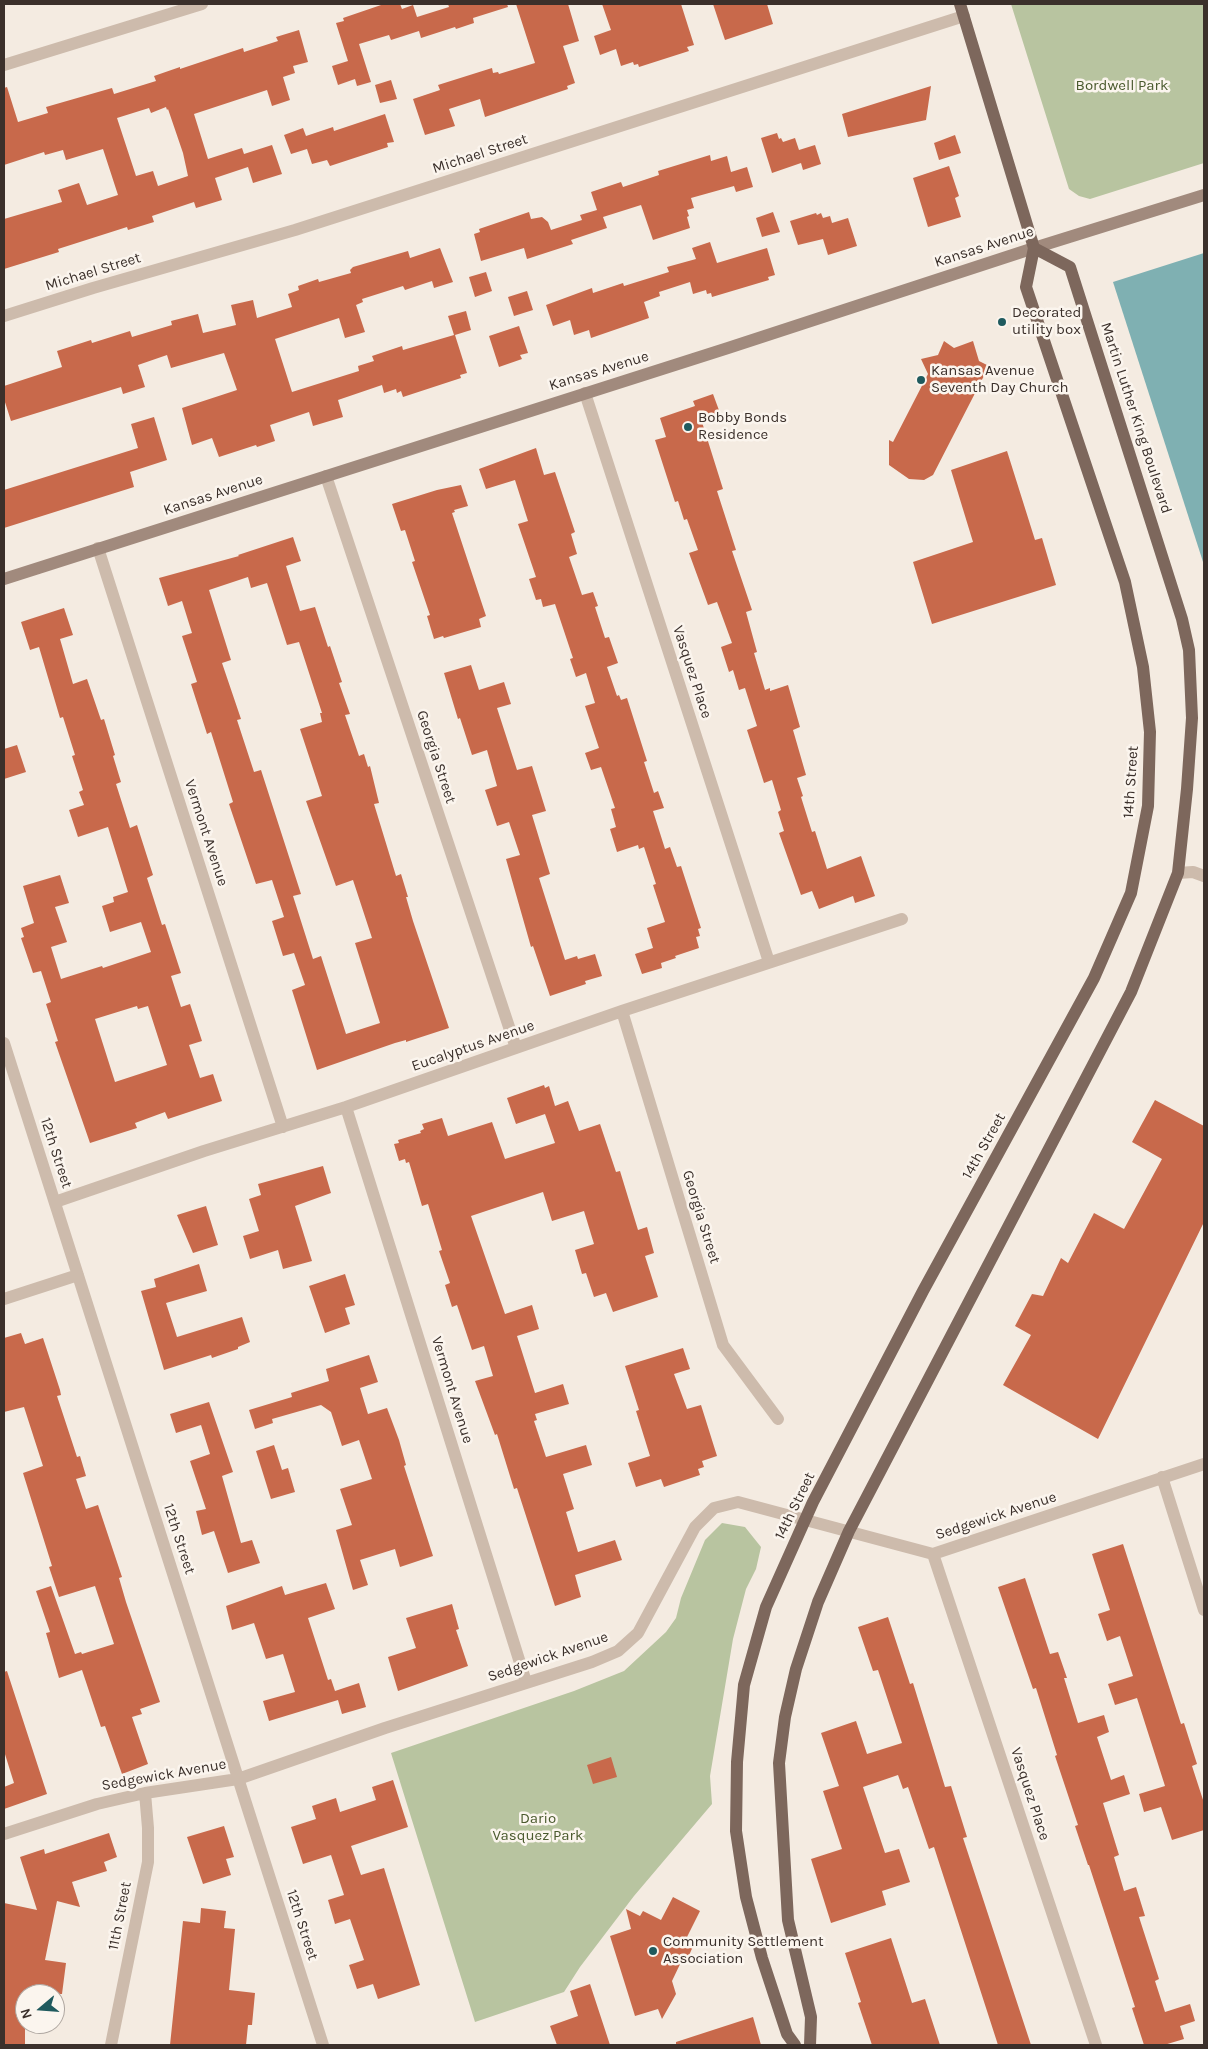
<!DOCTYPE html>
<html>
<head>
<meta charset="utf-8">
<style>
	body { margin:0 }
	#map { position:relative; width:1208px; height:2049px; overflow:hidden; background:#f4ebe1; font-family:Karla,sans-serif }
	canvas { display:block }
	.frame { position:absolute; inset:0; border:5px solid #3b302b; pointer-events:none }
	.north { position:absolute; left:15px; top:1984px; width:50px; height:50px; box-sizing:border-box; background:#fbf5ee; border:1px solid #aea6a0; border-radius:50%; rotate:252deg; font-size:14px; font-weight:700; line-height:20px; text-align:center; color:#3b302b }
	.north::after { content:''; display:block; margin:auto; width:18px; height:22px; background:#1f5a5e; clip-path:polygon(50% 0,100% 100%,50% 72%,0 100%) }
</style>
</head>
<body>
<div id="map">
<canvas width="1208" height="2049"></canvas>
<div class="frame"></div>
<div class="north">N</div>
</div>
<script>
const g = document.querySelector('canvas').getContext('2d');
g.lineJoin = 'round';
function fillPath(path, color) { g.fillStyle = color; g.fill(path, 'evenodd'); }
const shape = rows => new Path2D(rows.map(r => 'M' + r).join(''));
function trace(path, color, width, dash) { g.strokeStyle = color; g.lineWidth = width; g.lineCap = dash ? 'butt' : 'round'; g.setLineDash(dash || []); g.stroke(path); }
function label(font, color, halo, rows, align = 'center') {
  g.font = font + ' Karla,sans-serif'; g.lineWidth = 5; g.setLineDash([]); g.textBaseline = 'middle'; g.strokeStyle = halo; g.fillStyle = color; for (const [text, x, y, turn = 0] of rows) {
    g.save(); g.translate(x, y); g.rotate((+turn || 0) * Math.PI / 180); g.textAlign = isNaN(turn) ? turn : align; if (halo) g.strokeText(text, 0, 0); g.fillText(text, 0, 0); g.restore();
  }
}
const green = shape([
	[1011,4,1204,4,1204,163,1090,199,1079,196,1069,189],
	[722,1523,745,1527,761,1547,756,1569,746,1589,733,1639,710,1776,712,1804,634,1896,580,1967,564,1992,475,2022,391,1753,574,1691,624,1671,666,1632,676,1618,681,1598,705,1540]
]);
const water = shape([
	[1204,253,1204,565,1113,282]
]);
const building = shape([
	[384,4,400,4,402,9,413,5,417,17,449,7,448,4,507,4,508,7,473,18,474,23,456,29,455,27,421,38,419,31,391,40,389,35,359,44,371,82,357,86,355,79,338,85,332,66,348,61,336,23,344,21,343,18],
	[516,4,568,4,579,41,563,46,575,83,567,86,568,89,485,117,480,99,449,109,455,126,425,135,413,99,440,90,438,85,492,68,493,73,498,72,499,74,535,63],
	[602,4,681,4,694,45,687,47,689,51,639,67,638,64,634,65,633,62,621,66,616,49,600,55,594,36,611,30],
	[713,4,767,4,773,24,725,40],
	[299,30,308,62,293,66,295,73,283,77,290,100,272,106,267,90,194,114,208,159,242,148,244,154,272,145,282,174,253,183,248,167,215,178,222,200,196,208,194,202,152,216,154,222,128,230,127,227,58,249,59,252,4,269,4,219,62,202,58,190,79,183,87,205,118,195,103,149,66,160,63,150,45,155,44,152,4,165,4,88,7,87,18,122,48,113,46,107,112,88,114,94,156,81,154,76,180,67,180,69,243,48,244,52,278,41,276,37],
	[166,107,167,110,168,109,183,153,188,176,158,186,153,171,136,176,117,118,149,108,151,113],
	[391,80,397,99,380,103,375,85],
	[931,86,926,120,848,137,842,114],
	[385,114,394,142,387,143,388,147,330,166,327,160,312,164,307,149,291,154,284,135,303,128,306,136,333,127,334,131],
	[777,133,779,139,781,138,783,142,795,138,799,150,815,145,821,164,803,170,801,163,772,173,761,138],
	[955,135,961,153,939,160,934,143],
	[710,155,711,161,727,156,731,172,747,167,753,187,736,192,734,186,691,198,694,208,687,210,689,216,687,217,690,228,653,240,641,205,603,217,607,228,571,240,573,244,527,259,524,248,481,261,474,234,480,232,479,229,529,212,531,219,542,217,548,222,551,230,582,220,580,215,597,210,591,192,621,182,623,187,659,175,658,171],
	[949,166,959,196,955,198,961,217,928,227,913,178],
	[773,212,780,232,762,237,756,218],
	[816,213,817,215,821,213,823,218,830,216,832,223,848,218,857,246,828,255,823,239,798,245,790,221],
	[710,242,717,263,767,248,775,275,768,277,769,280,712,297,711,293,707,294,706,290,693,294,690,282,659,292,660,296,644,302,649,318,591,338,589,330,574,335,570,320,553,326,546,305,592,288,593,293,623,283,624,286,669,272,667,267,696,259,692,248],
	[440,248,453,282,434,288,432,281,405,290,403,286,362,299,363,302,356,305,365,332,345,338,339,318,275,339,292,392,359,371,358,366,374,361,372,356,402,346,403,350,454,335,448,316,466,311,471,330,455,335,467,373,460,375,461,378,403,397,401,391,397,393,396,389,384,393,382,385,338,400,343,417,313,426,309,412,270,425,275,441,257,447,256,445,219,457,212,438,192,445,182,408,237,390,224,353,171,368,167,355,138,365,145,387,123,394,121,387,11,421,4,399,4,386,62,367,57,351,91,340,92,343,130,331,132,337,172,325,171,321,198,314,203,333,236,325,231,305,253,300,257,318,292,307,288,294,299,290,298,286,318,279,319,282,351,273,350,270,353,267,408,251,410,258],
	[486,272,492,291,475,297,469,277],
	[527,291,533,310,514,316,508,297],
	[519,326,528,353,520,355,522,359,499,367,489,336],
	[944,341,954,348,973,341,979,361,989,366,933,475,924,480,909,479,889,465,889,440,893,442,928,374,921,359,938,355],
	[713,394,720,413,701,419,723,489,717,491,736,550,732,551,752,610,746,612,757,652,754,653,765,690,770,688,770,691,788,685,800,727,793,730,806,775,797,778,803,796,801,797,812,832,815,831,827,869,861,856,875,896,855,903,853,896,819,909,812,891,801,895,779,833,784,831,778,812,781,810,772,780,764,783,747,730,757,726,745,688,739,690,733,670,729,672,721,647,732,643,717,602,708,605,689,553,698,550,687,519,684,520,678,501,675,502,655,440,666,437,660,418,695,406,693,401],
	[154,417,167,460,130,472,134,487,4,528,4,490,138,448,131,424],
	[536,448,544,475,555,472,575,532,571,534,577,554,569,557,582,595,593,592,598,606,595,607,605,638,609,637,618,663,607,667,617,696,619,695,621,700,627,698,647,761,644,762,654,793,658,791,664,808,653,811,665,849,670,847,677,867,681,866,701,928,698,929,700,936,696,937,699,948,675,956,676,958,661,963,662,968,642,974,635,954,653,948,647,928,665,922,653,885,656,884,644,847,639,849,638,845,617,852,610,829,616,827,611,809,615,808,601,767,591,770,585,753,599,748,585,706,595,703,586,673,576,677,570,659,573,658,555,604,543,607,541,599,536,600,529,579,536,577,518,524,528,521,515,480,486,489,479,469],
	[1007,451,1035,540,1042,538,1056,585,932,624,913,562,973,542,951,470],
	[461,485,468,506,454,510,455,512,452,513,486,616,479,619,481,627,444,638,443,636,434,639,427,616,430,615,412,562,415,561,405,530,401,531,392,504,437,490],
	[293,537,301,561,286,566,300,611,315,607,328,647,330,646,342,682,339,683,350,714,345,715,359,756,364,754,368,767,370,766,379,803,374,804,396,876,401,874,408,897,406,897,413,921,449,1028,406,1042,406,1040,395,1043,317,1070,292,990,305,985,294,953,283,956,272,921,284,917,272,880,256,884,229,804,233,802,211,732,207,734,191,684,197,682,182,636,192,633,182,601,168,606,159,578,239,556,238,555],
	[248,577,251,588,267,583,287,645,299,642,322,713,320,713,322,722,300,729,322,796,306,801,336,886,353,880,372,938,355,943,380,1023,346,1034,321,956,313,959,293,896,301,894,261,770,254,772,237,720,241,719,222,663,231,660,209,590],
	[64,608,73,635,60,639,73,684,87,679,101,720,104,719,115,755,113,756,121,782,116,784,130,828,137,825,153,875,147,878,162,925,165,924,181,973,171,976,181,1007,190,1004,202,1041,189,1045,200,1078,213,1074,222,1101,168,1119,165,1112,135,1123,137,1128,90,1143,55,1042,58,1041,46,1004,51,1002,41,971,33,973,21,938,24,937,21,928,34,923,23,886,60,875,69,903,55,907,67,942,51,947,61,979,102,966,103,968,151,952,141,922,110,932,102,906,114,902,113,897,128,892,108,827,78,837,69,810,84,805,79,792,83,790,72,756,75,755,63,717,60,718,39,647,30,650,21,622],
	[137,1006,138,1009,148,1006,167,1065,115,1082,95,1019],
	[471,665,479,690,504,682,511,704,497,708,517,770,532,766,546,811,532,815,550,874,539,878,565,960,577,956,578,959,595,954,602,976,585,981,586,984,550,996,533,946,531,947,506,859,520,855,509,822,497,826,485,790,497,786,487,750,472,755,460,718,458,719,444,673],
	[17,745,26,772,4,779,4,749],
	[544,1085,545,1088,549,1086,555,1106,568,1101,579,1131,600,1124,616,1172,620,1171,638,1230,647,1227,654,1253,645,1256,658,1297,613,1312,606,1293,594,1297,586,1273,582,1274,575,1250,594,1244,584,1211,552,1221,543,1192,471,1216,505,1314,532,1305,539,1329,517,1336,535,1393,563,1384,569,1404,535,1414,537,1420,534,1421,546,1457,586,1445,592,1465,563,1474,574,1509,566,1512,578,1552,615,1540,622,1560,575,1575,581,1597,555,1606,517,1488,514,1489,497,1434,495,1435,475,1381,493,1376,484,1346,472,1350,457,1305,452,1307,445,1285,450,1283,439,1251,442,1250,428,1204,422,1206,409,1162,406,1163,405,1159,399,1161,394,1144,399,1143,398,1140,421,1133,420,1131,424,1129,422,1124,442,1118,448,1136,492,1122,505,1159,555,1143,545,1114,516,1124,507,1098],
	[1155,1100,1204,1126,1204,1222,1098,1439,1003,1385,1031,1335,1015,1326,1032,1294,1043,1296,1061,1258,1068,1263,1094,1213,1124,1229,1162,1159,1132,1142],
	[323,1166,331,1193,295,1206,312,1261,283,1269,278,1250,250,1259,243,1236,259,1231,249,1199,261,1195,258,1184],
	[206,1206,218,1245,193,1253,177,1215],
	[199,1264,207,1291,166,1303,177,1337,242,1317,250,1342,238,1347,238,1349,212,1358,211,1355,164,1370,141,1291,156,1287,154,1279],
	[345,1274,355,1305,345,1308,350,1324,325,1333,309,1286],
	[21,1333,25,1344,43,1338,60,1390,61,1395,57,1396,77,1457,80,1456,86,1476,76,1479,86,1509,98,1505,122,1577,119,1578,126,1602,160,1702,140,1709,142,1714,132,1717,148,1764,122,1774,105,1726,101,1727,82,1670,59,1678,46,1633,50,1632,36,1591,51,1586,75,1654,81,1652,82,1654,114,1644,95,1586,59,1597,49,1567,52,1566,23,1473,43,1466,24,1407,4,1412,4,1338],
	[683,1348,690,1369,674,1374,687,1409,701,1405,717,1456,702,1461,704,1467,698,1469,700,1475,664,1487,661,1479,636,1487,628,1463,650,1456,636,1411,639,1410,625,1366],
	[369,1355,378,1382,360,1388,368,1414,387,1408,399,1440,406,1465,404,1466,433,1556,400,1567,395,1549,360,1560,368,1585,353,1590,336,1530,352,1525,340,1489,372,1479,359,1440,342,1446,331,1412,321,1405,272,1419,273,1423,255,1429,249,1410,292,1397,291,1393,329,1381,326,1369],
	[209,1402,233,1472,222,1476,241,1543,252,1540,260,1563,228,1573,214,1531,202,1535,196,1511,206,1509,190,1461,210,1454,201,1425,176,1433,170,1414],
	[274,1445,282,1470,288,1468,295,1492,271,1499,256,1451],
	[1123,1544,1181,1724,1184,1723,1197,1764,1192,1766,1204,1803,1204,1830,1172,1840,1161,1807,1144,1812,1139,1794,1165,1786,1137,1698,1115,1705,1108,1684,1133,1676,1120,1636,1107,1641,1098,1614,1110,1610,1092,1554],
	[1025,1578,1050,1654,1058,1652,1067,1678,1064,1678,1078,1723,1104,1715,1109,1732,1097,1737,1111,1780,1124,1775,1130,1794,1103,1803,1119,1855,1114,1857,1124,1891,1136,1887,1145,1916,1139,1917,1159,1979,1155,1981,1165,2012,1190,2004,1195,2021,1180,2026,1184,2039,1164,2045,1144,2045,1132,2008,1135,2007,1089,1865,1088,1865,1075,1826,1078,1825,1055,1756,1057,1755,1036,1688,1033,1689,998,1587],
	[326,1583,335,1609,308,1618,328,1680,331,1679,335,1691,359,1683,366,1707,342,1714,338,1700,269,1721,263,1701,295,1692,283,1654,266,1659,254,1623,232,1630,226,1606,282,1586,285,1595],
	[452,1604,459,1629,456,1630,468,1666,398,1691,388,1657,416,1648,406,1618],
	[888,1617,910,1684,913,1683,945,1787,951,1786,967,1837,963,1838,1031,2045,998,2045,934,1847,929,1849,908,1787,903,1789,898,1775,863,1787,885,1853,899,1849,910,1882,882,1891,886,1905,831,1923,811,1859,842,1849,823,1791,839,1786,821,1733,856,1721,867,1754,902,1743,878,1670,873,1671,858,1627],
	[7,1671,47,1794,4,1809,4,1787,14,1783,4,1751,4,1672],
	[611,1757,617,1777,593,1784,587,1765],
	[393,1780,408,1827,351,1846,361,1875,384,1868,420,1985,378,1999,373,1984,357,1989,349,1965,364,1960,350,1919,335,1924,328,1900,344,1895,331,1855,303,1864,291,1827,316,1819,312,1806,336,1798,340,1812,376,1800,372,1787],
	[224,1826,234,1857,226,1859,231,1875,203,1884,187,1837],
	[109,1833,117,1857,104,1862,107,1871,72,1882,80,1907,57,1901,45,1960,66,1963,62,1994,25,1994,25,2045,4,2045,4,1903,37,1910,20,1857,44,1849,45,1854],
	[673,1897,700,1911,687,1937,695,1942,686,1962,682,1960,672,1981,676,1994,662,2019,658,2009,635,2016,610,1936,631,1929,626,1909,640,1916,643,1911,661,1920],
	[201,1908,226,1911,224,1928,235,1929,229,1990,255,1993,252,2025,248,2025,246,2045,170,2045,183,1921,200,1923],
	[891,1938,912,2003,925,1999,940,2045,872,2045,858,2003,861,2002,845,1953],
	[590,1984,610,2045,557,2045,550,2026,578,2016,570,1991],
	[753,2017,761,2045,676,2045,676,2042]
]);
const street = shape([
	[4,65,202,4],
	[4,316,93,288,295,230,964,16],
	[585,393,769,962],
	[326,476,516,1048],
	[98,548,283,1127],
	[1178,873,1193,872,1204,876],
	[622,1011,723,1345,778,1419],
	[4,1043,323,2045],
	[346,1107,526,1682],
	[55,1202,204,1151,346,1107,622,1011,902,919],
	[4,1299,78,1275],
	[1162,1477,1204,1610],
	[933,1554,1096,2045],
	[4,1834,97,1804,145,1793,238,1779,385,1728,592,1662,618,1651,638,1633,695,1527,714,1508,738,1502,933,1554,1204,1464],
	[111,2045,148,1862,148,1828,145,1793]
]);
const secondary = shape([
	[4,579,728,348,1034,248,1204,195]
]);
const primary = shape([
	[795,2045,787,2034,762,1958,746,1897,736,1831,737,1762,744,1685,766,1607,813,1502,923,1291,1094,978,1131,893,1148,806,1150,732,1143,667,1125,582,1026,287,1034,248],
	[810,2045,811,2017,788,1920,779,1763,785,1717,796,1669,818,1602,849,1531,1131,992,1178,873,1187,789,1192,718,1189,650,1182,619,1070,267,1034,248,960,4]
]);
const markers = [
	[1002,322,5,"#1f5a5e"],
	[921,380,5,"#1f5a5e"],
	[688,427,5,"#1f5a5e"],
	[653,1951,5,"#1f5a5e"]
];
const parkNames = [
	["Bordwell Park",1122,86],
	["Dario",538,1819],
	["Vasquez Park",538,1836]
];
const streetNames = [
	["Michael Street",480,154,-18],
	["Kansas Avenue",984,247,-18],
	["Michael Street",93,272,-17],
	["Kansas Avenue",599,371,-17],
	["Martin Luther King Boulevard",1136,418,72],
	["Kansas Avenue",213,495,-18],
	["Vasquez Place",692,672,72],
	["Georgia Street",436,757,72],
	["14th Street",1131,782,-86],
	["Vermont Avenue",206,833,72],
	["Eucalyptus Avenue",473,1046,-19],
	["14th Street",984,1146,-61],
	["12th Street",56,1153,72],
	["Georgia Street",701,1217,73],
	["Vermont Avenue",452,1390,73],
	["14th Street",795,1506,-64],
	["Sedgewick Avenue",996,1516,-18],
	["12th Street",179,1539,72],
	["Sedgewick Avenue",548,1657,-19],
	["Sedgewick Avenue",164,1775,-10],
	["Vasquez Place",1030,1794,72],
	["11th Street",120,1916,-79],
	["12th Street",302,1925,72]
];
const poiNames = [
	["Decorated",1012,313],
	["utility box",1012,330],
	["Kansas Avenue",931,371],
	["Seventh Day Church",931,388],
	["Bobby Bonds",698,418],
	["Residence",698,435],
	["Community Settlement",663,1942],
	["Association",663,1959]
];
fillPath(green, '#b8c4a0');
fillPath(water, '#7fb0b2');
fillPath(building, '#c8694b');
trace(street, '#cdbbac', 12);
trace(secondary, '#a18a7d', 12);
trace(primary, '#7d675c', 12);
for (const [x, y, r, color] of markers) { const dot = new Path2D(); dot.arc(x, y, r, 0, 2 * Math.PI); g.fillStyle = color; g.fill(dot); trace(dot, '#fbf5ee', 2); }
label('15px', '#4a5a2e', '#fbf5ee', parkNames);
label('15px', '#3b302b', '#fbf5ee', streetNames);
label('15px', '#3b302b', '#fbf5ee', poiNames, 'left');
</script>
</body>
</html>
